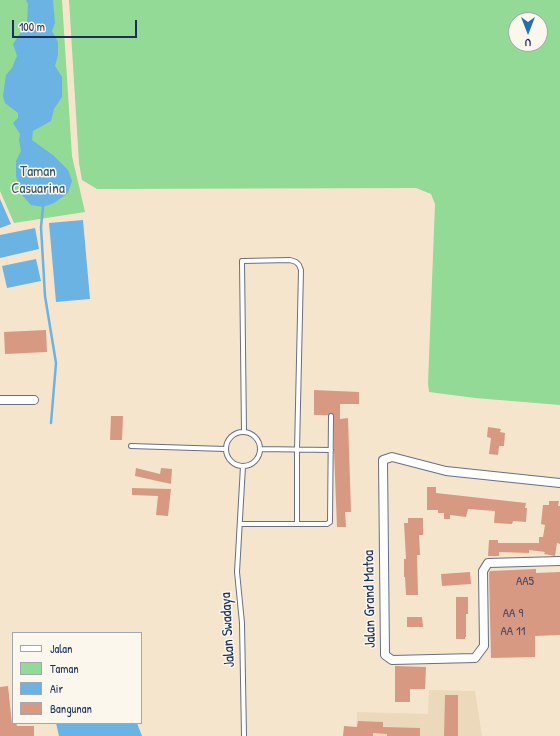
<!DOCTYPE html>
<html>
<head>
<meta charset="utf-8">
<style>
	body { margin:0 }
	#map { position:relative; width:560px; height:736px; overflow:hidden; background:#f6e5cd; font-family:"Patrick Hand",sans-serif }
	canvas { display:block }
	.legend { position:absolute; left:12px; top:632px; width:130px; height:92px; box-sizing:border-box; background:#fbf7ec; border:1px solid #a1a7b3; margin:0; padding:5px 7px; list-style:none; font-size:12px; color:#1b2f5e }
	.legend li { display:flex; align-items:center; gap:8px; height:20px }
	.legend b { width:20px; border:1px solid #a1a7b3 }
	.north { position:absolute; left:508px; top:12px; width:40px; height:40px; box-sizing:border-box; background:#fbf7ec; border:1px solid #a1a7b3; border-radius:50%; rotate:180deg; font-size:11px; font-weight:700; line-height:16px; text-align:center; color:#1b2f5e }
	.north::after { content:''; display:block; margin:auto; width:14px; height:18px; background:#1f6fb2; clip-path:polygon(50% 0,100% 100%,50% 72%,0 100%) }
	.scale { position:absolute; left:12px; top:20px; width:125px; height:18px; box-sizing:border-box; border:2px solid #1b2f5e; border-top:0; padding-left:5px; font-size:12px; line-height:14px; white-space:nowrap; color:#1b2f5e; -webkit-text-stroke:3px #fbf7ec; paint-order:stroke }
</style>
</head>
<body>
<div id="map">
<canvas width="560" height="736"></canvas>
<ul class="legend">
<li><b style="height:5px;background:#fff"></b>Jalan</li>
<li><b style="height:11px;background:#92da95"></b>Taman</li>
<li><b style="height:11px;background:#6ab3e2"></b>Air</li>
<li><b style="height:11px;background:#d89983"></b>Bangunan</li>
</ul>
<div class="north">U</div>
<div class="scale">100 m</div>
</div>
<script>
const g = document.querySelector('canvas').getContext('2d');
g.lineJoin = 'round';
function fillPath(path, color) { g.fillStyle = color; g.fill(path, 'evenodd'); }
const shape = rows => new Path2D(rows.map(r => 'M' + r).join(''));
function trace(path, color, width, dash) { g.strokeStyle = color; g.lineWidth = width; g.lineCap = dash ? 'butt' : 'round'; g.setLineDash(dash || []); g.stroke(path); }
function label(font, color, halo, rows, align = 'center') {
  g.font = font + ' "Patrick Hand",sans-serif'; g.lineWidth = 3; g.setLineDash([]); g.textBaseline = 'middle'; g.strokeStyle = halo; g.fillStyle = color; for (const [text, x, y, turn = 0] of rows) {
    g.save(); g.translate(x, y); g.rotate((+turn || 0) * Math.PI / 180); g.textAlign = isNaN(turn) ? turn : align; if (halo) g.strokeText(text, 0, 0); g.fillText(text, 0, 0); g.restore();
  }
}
const built = shape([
	[429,690,475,691,482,736,356,736,357,712,428,714]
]);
const green = shape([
	[0,0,62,0,72,156,85,212,14,223,0,191],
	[69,0,560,0,560,405,475,398,429,392,428,383,435,204,431,194,416,188,97,189,82,180,79,163],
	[516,20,540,20,540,44,516,44]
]);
const water = shape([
	[26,0,53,0,55,23,52,31,58,42,58,55,55,66,62,77,62,97,54,109,51,121,33,131,32,140,54,156,68,170,72,181,68,193,54,203,43,207,31,205,22,195,16,176,16,161,21,151,19,140,20,134,13,123,18,118,18,113,5,103,3,96,6,75,12,68,17,56,13,44,27,23,28,4],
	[0,199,11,224,0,228],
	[83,220,90,299,56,302,49,223],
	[35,228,39,249,0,258,0,235],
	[36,259,41,281,7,288,2,266],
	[56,723,137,723,142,736,59,736]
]);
const stream = shape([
	[42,204,43,207,41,227,45,296,56,363,51,423]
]);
const building = shape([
	[46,330,47,352,5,354,4,332],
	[314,390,359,392,359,404,340,404,340,419,348,418,351,512,345,512,346,527,337,527,334,451,334,416,331,413,328,415,314,415],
	[111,416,123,416,122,440,110,440],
	[488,427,501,429,500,432,505,433,504,446,499,446,498,455,489,454,491,438,487,437],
	[136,468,160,474,161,468,172,469,171,484,135,476],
	[427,487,436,487,436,493,526,503,525,508,527,508,526,522,513,521,512,524,494,523,495,511,468,509,466,517,450,515,450,519,444,519,444,513,438,513,438,510,427,510],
	[132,488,171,489,168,516,156,515,158,496,132,495],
	[549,501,559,501,558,506,560,506,560,544,557,543,555,556,544,554,545,552,529,550,529,553,499,552,499,556,488,556,489,540,498,540,498,543,539,543,539,537,543,537,545,525,541,524,543,505,549,505],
	[408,518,423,518,423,535,419,535,420,555,417,555,418,595,406,595,405,577,404,577,404,559,406,559,404,523,408,523],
	[536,569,536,573,560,572,560,635,535,636,535,657,491,658,489,573,490,571],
	[470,572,471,584,442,586,441,574],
	[456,597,468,597,468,614,466,614,466,637,465,637,465,639,456,639],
	[407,617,422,617,423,627,407,627],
	[395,666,426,667,425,689,410,689,410,702,395,702],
	[8,686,12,724,16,723,17,726,34,726,34,736,0,736,0,687],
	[445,695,458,695,458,736,444,736],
	[358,721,383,722,383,727,420,728,420,736,387,736,387,734,373,733,373,736,343,736,344,726,357,727]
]);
const lane = shape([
	'226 449a17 17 0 1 1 34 0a17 17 0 1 1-34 0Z',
	[244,432,242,261,290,260,296,262,299,265,301,270,297,450,297,524],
	[131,446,225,449],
	[260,449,331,450],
	[243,466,237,572,242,623,244,736],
	[240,524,327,524,330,522,331,416]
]);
const street = shape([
	[0,400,34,400],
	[560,483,446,471,392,457,383,460,385,655,392,660,475,658,484,646,483,571,488,563,560,561]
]);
const numberNames = [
	["AA5",525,582],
	["AA 9",513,614],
	["AA 11",513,632]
];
const parkNames = [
	["Taman",38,172],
	["Casuarina",38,189]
];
const streetNames = [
	["Jalan Grand Matoa",370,599,-91],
	["Jalan Swadaya",228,630,-93]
];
fillPath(built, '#ecd8ba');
fillPath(green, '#92da95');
fillPath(water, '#6ab3e2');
trace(stream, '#6ab3e2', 2.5);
fillPath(building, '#d89983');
trace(lane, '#686f85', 6);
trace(street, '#686f85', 10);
trace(lane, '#fff', 4);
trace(street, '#fff', 8);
label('13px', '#4a4a67', null, numberNames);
label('15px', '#395a6c', '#fbf7ec', parkNames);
label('15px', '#1b2f5e', '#fbf7ec', streetNames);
</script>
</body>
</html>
